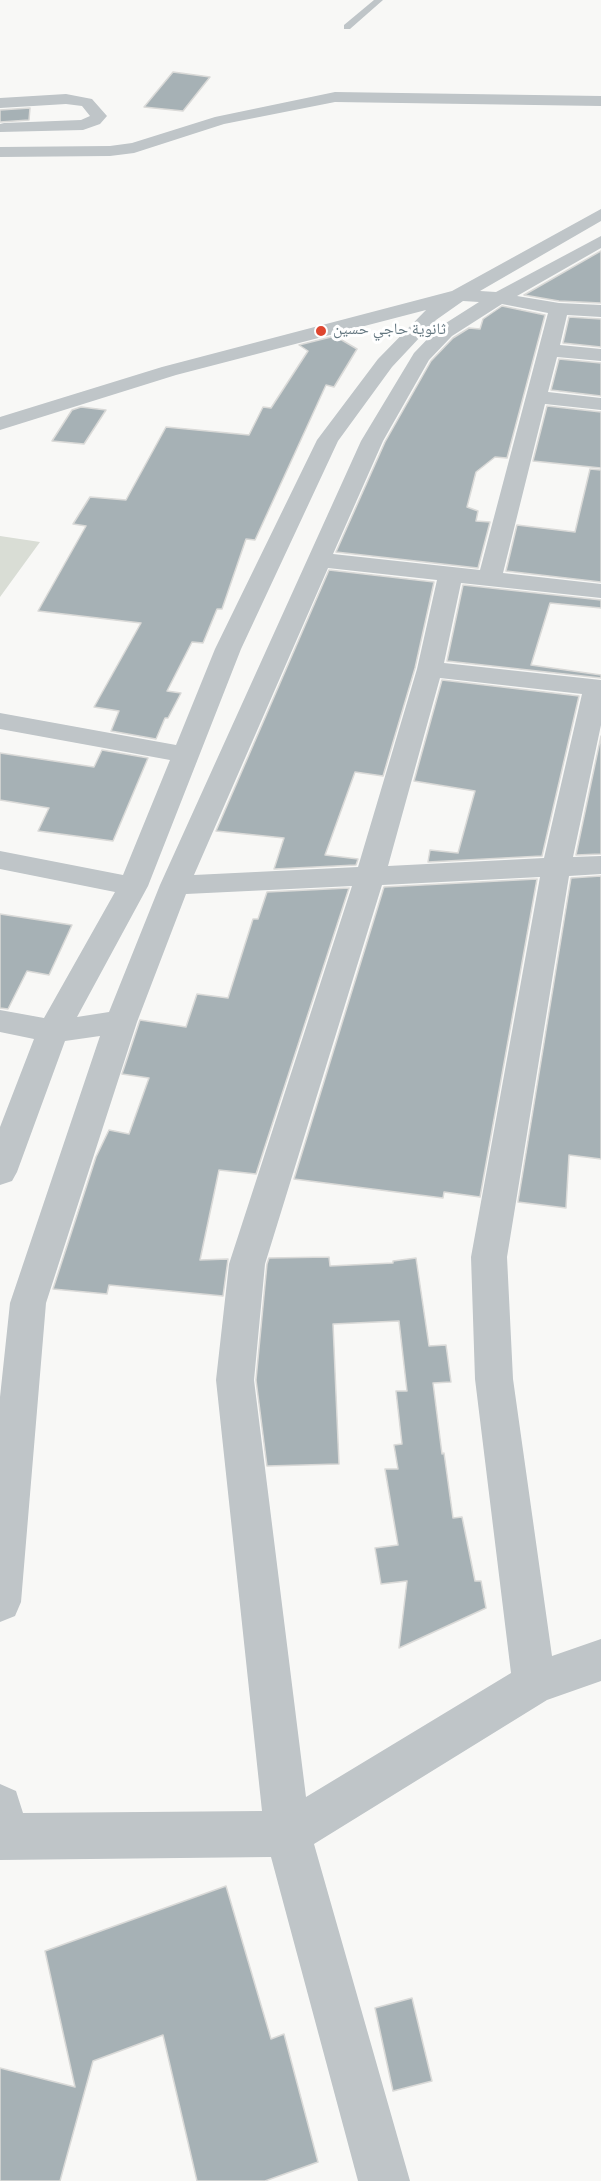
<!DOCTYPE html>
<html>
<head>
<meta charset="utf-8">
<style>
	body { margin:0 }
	canvas { display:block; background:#f8f8f6 }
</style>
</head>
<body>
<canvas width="601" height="2181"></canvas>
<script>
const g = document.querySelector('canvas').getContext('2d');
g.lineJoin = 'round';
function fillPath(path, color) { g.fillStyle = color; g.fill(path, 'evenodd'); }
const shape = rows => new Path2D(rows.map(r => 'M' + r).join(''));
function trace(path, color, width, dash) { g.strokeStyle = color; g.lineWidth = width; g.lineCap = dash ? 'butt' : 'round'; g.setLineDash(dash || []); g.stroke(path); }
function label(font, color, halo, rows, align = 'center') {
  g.font = font + ' Overpass,"Noto Naskh Arabic",sans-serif'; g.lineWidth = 6; g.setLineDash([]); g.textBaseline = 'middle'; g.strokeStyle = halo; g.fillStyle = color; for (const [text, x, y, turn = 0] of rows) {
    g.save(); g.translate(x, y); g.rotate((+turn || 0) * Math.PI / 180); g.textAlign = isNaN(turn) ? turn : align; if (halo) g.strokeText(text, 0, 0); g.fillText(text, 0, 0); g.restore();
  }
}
const green = shape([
	[0,536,40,542,0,597]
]);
const building = shape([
	[173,72,210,77,183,111,144,107,173,72],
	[30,108,29,120,0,122,0,110,30,108],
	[601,251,601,303,559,301,524,295,601,251],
	[502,306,545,315,507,458,495,457,476,472,467,507,478,511,476,521,490,522,478,568,336,552,385,442,431,361,453,338,469,328,480,329,483,319,502,306],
	[569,317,601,319,601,347,563,343,569,317],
	[335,336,357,349,334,387,326,385,255,540,246,539,222,609,217,609,203,643,192,642,167,691,181,693,168,718,165,718,156,739,111,731,119,711,94,707,141,623,38,611,86,526,73,524,90,497,126,500,166,427,249,435,263,407,271,408,308,351,299,345,335,336],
	[559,359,601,363,601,396,551,390,559,359],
	[547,406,601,412,601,468,533,461,547,406],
	[81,407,106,410,84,444,52,441,72,410,81,407],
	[590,469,601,470,601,582,506,571,517,525,575,532,590,469],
	[329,570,434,582,415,668,383,776,355,772,325,855,358,859,356,865,274,869,284,838,216,831,329,570],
	[463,585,601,600,601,608,550,603,531,665,601,675,601,678,447,661,463,585],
	[442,680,579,696,542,856,428,862,430,850,458,853,475,791,414,781,442,680],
	[601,736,601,854,576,855,601,736],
	[102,750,148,758,113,841,38,831,49,808,0,800,0,753,94,767,102,750],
	[601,876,601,1159,569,1155,566,1208,518,1202,571,878,601,876],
	[537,879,480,1197,444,1192,443,1198,294,1179,384,887,537,879],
	[349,888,256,1174,219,1170,200,1260,228,1259,223,1296,109,1285,107,1294,53,1289,96,1157,109,1130,129,1134,149,1078,122,1074,140,1020,186,1027,197,994,228,998,253,919,258,919,267,892,349,888],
	[0,914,72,925,49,975,27,971,8,1009,0,1008,0,914],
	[329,1257,330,1266,393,1263,393,1261,416,1258,429,1346,446,1345,451,1382,433,1383,442,1454,444,1453,453,1518,462,1517,475,1581,481,1581,486,1608,399,1648,407,1581,381,1584,375,1548,398,1545,385,1469,398,1469,394,1445,402,1444,396,1391,407,1391,399,1321,333,1324,339,1464,267,1466,256,1380,267,1264,269,1258,329,1257],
	[226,1886,271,2039,284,2034,318,2162,265,2181,197,2181,163,2035,93,2061,60,2181,0,2181,0,2068,75,2087,45,1951,226,1886],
	[412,1998,432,2081,393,2091,375,2008,412,1998]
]);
const service = shape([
	[374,0,383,0,350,29,344,29,344,25,374,0]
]);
const minor = shape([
	[335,92,601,96,601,106,335,102,224,124,134,153,110,156,0,157,0,147,110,146,132,143,215,117,335,92],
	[66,94,92,99,107,116,100,124,83,130,0,132,0,124,4,123,81,120,90,116,82,106,66,104,0,108,0,98,66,94],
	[601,209,601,221,480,291,496,292,601,236,601,248,517,296,559,303,601,305,601,317,567,315,560,345,601,349,601,361,557,357,548,392,601,398,601,410,545,404,503,573,601,584,601,598,461,583,444,663,601,680,601,725,573,857,601,856,601,874,569,876,507,1257,513,1379,552,1656,601,1639,601,1681,547,1700,314,1844,410,2181,358,2181,271,1857,0,1860,0,1784,16,1791,23,1813,262,1811,216,1380,229,1264,352,886,186,894,137,1022,46,1303,21,1602,15,1616,0,1622,0,1397,10,1303,100,1036,65,1041,17,1172,12,1181,0,1185,0,1127,34,1039,0,1032,0,1010,44,1018,115,892,0,869,0,851,123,875,170,760,0,729,0,713,176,745,215,649,317,440,378,359,426,310,176,375,0,430,0,417,162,367,452,291,601,209],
	[463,301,479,302,438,328,414,353,361,441,160,885,109,1012,77,1017,148,886,241,649,338,441,392,367,436,320,463,301],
	[502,304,548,313,480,570,333,554,383,441,429,360,452,336,502,304],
	[328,568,437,580,417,669,358,867,194,875,328,568],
	[440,678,582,694,544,858,388,866,440,678],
	[540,877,471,1257,475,1379,511,1673,306,1797,254,1380,265,1264,382,885,540,877]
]);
const markers = [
	[321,331,6,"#df462f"]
];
const farPoinames = [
	["ثانوية حاجي حسين",333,331]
];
fillPath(green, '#d9ddd5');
fillPath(building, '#a6b1b5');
trace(building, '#dadad8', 1.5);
fillPath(service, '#bfc5c8');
fillPath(minor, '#bfc5c8');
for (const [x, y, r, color] of markers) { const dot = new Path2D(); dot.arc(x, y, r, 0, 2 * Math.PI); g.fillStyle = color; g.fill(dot); trace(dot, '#fff', 2); }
label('16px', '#647780', '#fff', farPoinames, 'left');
</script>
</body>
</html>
